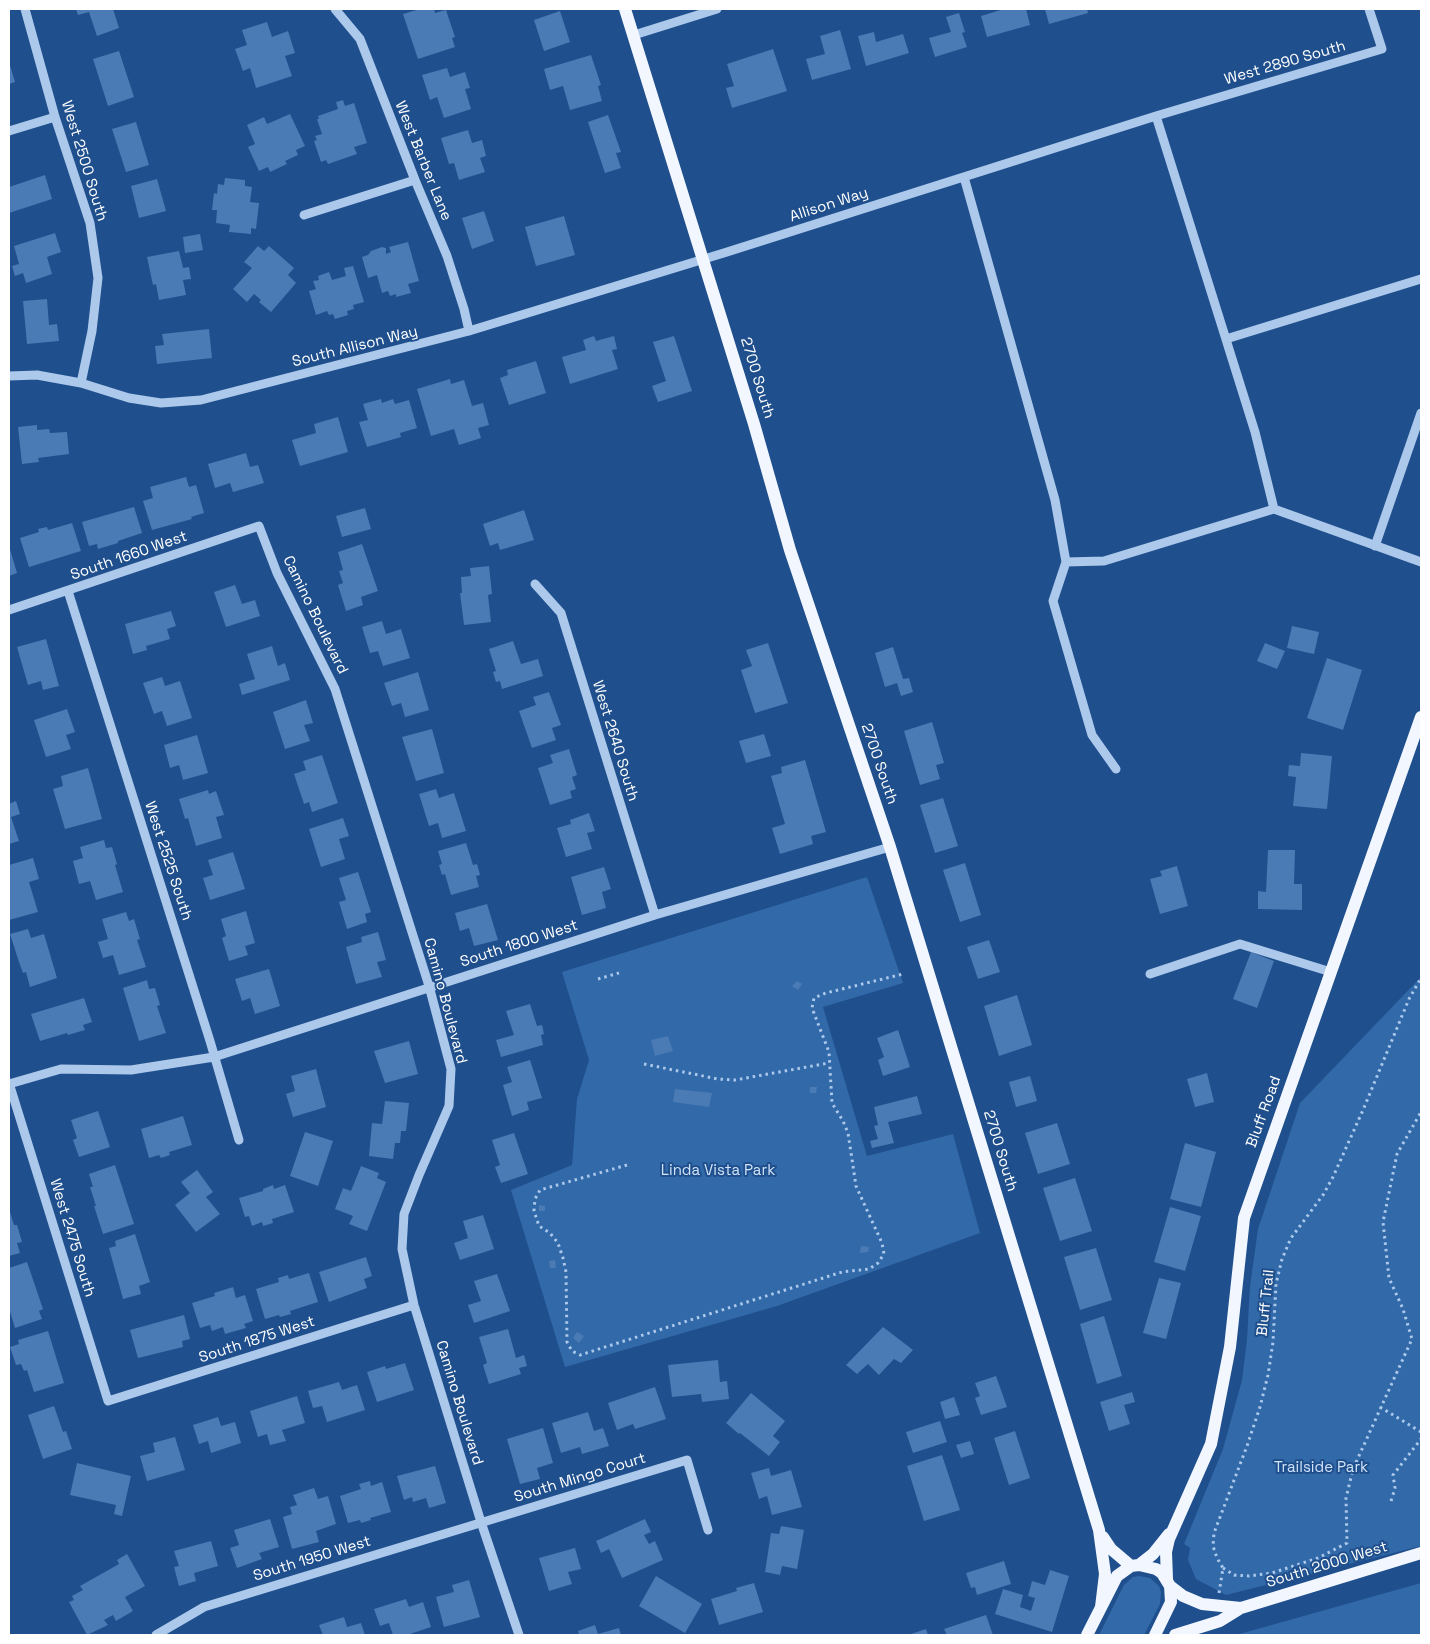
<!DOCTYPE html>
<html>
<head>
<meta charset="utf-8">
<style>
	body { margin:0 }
	#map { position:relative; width:1430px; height:1644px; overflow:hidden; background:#1f4f8c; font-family:"Space Grotesk",sans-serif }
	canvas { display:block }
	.frame { position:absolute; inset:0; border:10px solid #fff; pointer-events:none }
</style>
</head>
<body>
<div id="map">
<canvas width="1430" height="1644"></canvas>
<div class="frame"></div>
</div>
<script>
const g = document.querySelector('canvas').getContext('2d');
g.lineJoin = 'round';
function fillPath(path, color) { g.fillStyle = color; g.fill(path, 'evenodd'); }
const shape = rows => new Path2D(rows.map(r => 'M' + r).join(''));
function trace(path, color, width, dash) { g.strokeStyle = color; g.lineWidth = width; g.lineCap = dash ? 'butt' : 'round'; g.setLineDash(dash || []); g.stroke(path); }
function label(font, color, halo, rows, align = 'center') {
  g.font = font + ' "Space Grotesk",sans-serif'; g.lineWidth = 4; g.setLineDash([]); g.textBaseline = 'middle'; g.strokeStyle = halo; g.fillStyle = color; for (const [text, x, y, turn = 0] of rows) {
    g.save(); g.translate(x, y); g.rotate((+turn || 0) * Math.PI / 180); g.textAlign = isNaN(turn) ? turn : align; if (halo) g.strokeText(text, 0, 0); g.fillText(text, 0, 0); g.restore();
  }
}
const green = shape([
	[867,877,903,983,823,1007,867,1156,953,1134,980,1233,777,1306,565,1367,511,1190,572,1165,577,1099,589,1060,562,972],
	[1421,977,1421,1546,1226,1595,1196,1579,1188,1560,1190,1548,1184,1544,1223,1449,1242,1380,1247,1340,1250,1286,1258,1229,1300,1103],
	[1139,1576,1150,1578,1159,1586,1161,1592,1160,1604,1144,1635,1099,1635,1124,1585,1133,1577],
	[1421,1583,1421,1635,1236,1635]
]);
const building = shape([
	[76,9,113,9,119,28,97,36,89,12,78,15],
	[420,9,434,9,435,13,446,10,455,37,452,38,455,47,418,59,403,14],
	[1004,9,1026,9,1030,25,987,37,981,16],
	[1045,9,1087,9,1088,13,1049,24],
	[560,11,570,42,544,51,534,20],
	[959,13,965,32,962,33,967,47,935,57,929,38,951,32,946,17],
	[267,22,272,37,288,31,295,53,285,56,292,76,256,88,250,68,243,71,235,49,247,45,242,30],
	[840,30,851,69,812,80,806,59,825,54,820,36],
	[874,32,876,42,903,34,909,53,866,66,858,36],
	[773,49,787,91,732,108,726,88,734,86,727,64],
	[119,51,134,97,108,106,93,59],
	[591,55,601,85,598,86,602,101,570,110,563,86,550,90,544,69],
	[9,62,15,82,9,84],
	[447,68,450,77,465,72,470,88,465,89,471,109,444,118,437,97,430,100,422,75],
	[343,100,345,106,354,103,367,143,354,147,357,154,328,164,326,160,321,162,314,141,317,140,315,136,322,134,317,119,319,119,318,116,338,109,336,102],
	[290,114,305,146,296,150,298,155,285,161,287,164,270,172,268,167,259,171,248,147,255,144,247,125,264,117,267,124],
	[608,115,621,152,616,153,621,168,605,173,588,122],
	[136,122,149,165,126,172,112,129],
	[468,130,472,143,482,140,486,156,480,158,485,172,459,180,454,163,449,164,441,138],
	[45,175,52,199,9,213,9,187],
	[225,178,245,180,245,186,252,187,250,202,259,203,256,229,251,228,251,234,229,232,230,225,216,223,217,210,212,210,214,193,217,194,218,184,224,185],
	[157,179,166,211,139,218,131,186],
	[484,211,494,241,472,249,462,218],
	[564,216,575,255,536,266,525,227],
	[55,233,61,252,47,257,52,274,26,283,23,273,15,276,12,266,19,264,14,246],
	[200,234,203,250,185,253,183,237],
	[408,242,419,281,408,284,411,293,396,297,396,294,390,296,388,291,382,293,377,275,368,278,362,257,368,255,371,251,382,247,386,248,386,254,391,252,389,247],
	[258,246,264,251,269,246,294,268,288,275,296,283,271,312,259,302,261,300,254,294,247,302,233,289,252,268,244,262],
	[179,251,183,268,189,267,191,279,183,280,186,295,159,300,156,284,153,285,147,257],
	[353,266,364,302,353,305,354,309,347,311,348,315,335,319,333,314,329,315,327,311,316,315,309,291,316,289,313,281,319,280,318,276,329,272,332,280,346,276,344,268],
	[47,299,49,325,57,324,59,341,27,344,23,301],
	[209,329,212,358,157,364,155,346,164,345,162,334],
	[594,336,596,341,614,336,617,349,612,350,618,369,570,384,562,357,586,350,583,340],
	[674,336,692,391,658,402,652,386,666,381,653,342],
	[536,361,546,393,509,405,500,378,508,375,507,370],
	[450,379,451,384,464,380,472,406,483,403,489,425,478,428,481,438,459,445,454,429,431,436,417,389],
	[381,399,382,403,393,399,395,404,409,400,417,428,400,433,401,437,367,447,359,422,368,420,363,404],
	[338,417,348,452,300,466,292,440,316,433,314,424],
	[37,425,37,430,49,429,50,433,67,432,69,454,38,458,39,462,22,464,18,427],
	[246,453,250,467,258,465,264,483,233,492,230,483,215,488,208,464],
	[186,477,189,487,196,485,204,513,191,517,192,519,152,530,143,501,153,498,150,487],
	[134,507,142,533,118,541,118,543,98,549,97,544,89,546,82,522],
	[365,508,371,529,342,537,336,516],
	[524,510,534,540,500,550,498,543,490,546,483,524],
	[72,523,81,551,29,567,20,538,39,532,38,529,47,527,48,530],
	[362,544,378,591,361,597,363,605,346,611,338,585,343,583,339,571,343,570,338,552],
	[9,546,17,573,9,576],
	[489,566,492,594,488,595,491,622,464,625,460,593,462,593,461,577,471,576,470,568],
	[235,585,242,604,255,600,260,616,226,627,214,592],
	[171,611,176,626,167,629,170,639,146,646,147,650,133,654,125,624],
	[382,621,386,634,401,629,410,658,383,666,378,651,370,653,362,627],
	[1292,626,1319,632,1314,654,1287,648],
	[46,639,59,686,43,690,41,681,28,685,17,647],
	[513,641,521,664,538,659,543,676,502,689,500,681,496,682,493,672,496,671,489,649],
	[768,643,788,703,755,713,741,670,752,666,746,650],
	[1265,643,1285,651,1277,669,1257,661],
	[272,646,278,666,285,663,290,680,242,695,239,684,255,679,247,654],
	[893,647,903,679,909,678,913,692,901,696,897,683,885,687,875,653],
	[1327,658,1362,670,1343,730,1307,718],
	[418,672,429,710,405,717,401,703,392,706,384,683],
	[162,677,165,686,180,681,192,718,167,726,162,711,154,714,143,683],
	[549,692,561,725,552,728,556,740,532,748,519,711,536,705,533,697],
	[306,700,313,723,304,725,310,741,285,749,273,712],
	[67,709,75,732,66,735,71,749,46,757,34,720],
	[932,722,944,763,936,765,940,779,920,785,904,731],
	[432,729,444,773,416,781,402,737],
	[764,734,771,756,746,763,739,741],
	[197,735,208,773,183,780,179,765,170,768,164,745],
	[569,749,577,775,572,777,576,789,570,791,572,798,550,805,538,768,553,763,550,755],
	[1301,753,1332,756,1327,809,1293,806,1296,777,1288,776,1289,765,1300,766],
	[322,755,338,803,312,812,309,802,304,804,294,774,306,770,303,761],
	[805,760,826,832,811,836,813,844,780,854,772,828,785,824,771,776,782,773,781,767],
	[88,768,102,819,65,829,53,789,63,786,61,776],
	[436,789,439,798,454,793,466,831,442,838,438,823,429,826,419,794],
	[208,790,209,794,216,791,224,815,216,817,222,838,196,846,188,818,185,819,179,799],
	[943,798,958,846,935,853,920,805],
	[16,801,20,814,11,817,19,841,9,844,9,804],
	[589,813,595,831,587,833,592,849,566,857,557,828,571,824,570,820],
	[343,818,349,836,339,839,345,859,321,867,309,829],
	[104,840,106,848,112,847,117,864,115,865,123,892,96,900,90,881,79,884,73,861,83,858,80,847],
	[466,843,473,865,477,864,480,875,476,876,479,887,451,895,445,874,442,875,439,865,442,864,438,851],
	[1268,850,1295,850,1294,884,1302,884,1302,910,1258,909,1258,891,1266,892],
	[233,852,245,889,210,900,203,878,213,875,208,860],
	[33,858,39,879,29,882,38,912,9,920,9,865],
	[965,863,981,915,960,922,943,870],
	[1177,866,1188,906,1160,914,1150,879,1162,876,1160,871],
	[604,867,611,889,602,892,606,908,582,915,571,877],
	[358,872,371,912,365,914,367,922,347,929,339,902,346,900,339,878],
	[487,904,498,940,474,946,469,928,460,931,455,913],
	[246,911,255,943,245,946,248,955,229,961,222,938,226,936,221,919],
	[126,912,129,921,134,919,140,939,137,940,146,967,119,975,113,955,103,958,98,942,108,939,102,919],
	[28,929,31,938,44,934,57,978,30,987,26,972,23,973,19,962,10,934],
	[378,932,386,960,377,962,382,977,356,984,346,947,362,942,361,937],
	[989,940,1000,972,978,979,967,947],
	[1251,952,1274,961,1257,1008,1233,999],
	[269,969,280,1006,255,1014,250,998,242,1001,235,979],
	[147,980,149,989,155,988,160,1005,157,1006,166,1033,139,1041,123,988],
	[797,981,802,984,798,990,792,986],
	[1017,995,1032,1045,999,1056,984,1006],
	[84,998,92,1022,83,1025,85,1030,68,1035,67,1033,40,1041,31,1014],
	[530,1004,537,1026,542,1025,544,1034,541,1035,543,1045,501,1057,496,1040,514,1035,506,1011],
	[898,1030,910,1067,883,1076,878,1060,884,1057,877,1038],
	[668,1036,673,1051,655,1056,651,1040],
	[409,1041,418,1074,385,1083,374,1051],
	[530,1060,542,1098,527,1102,529,1110,512,1116,503,1085,512,1082,507,1067],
	[316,1069,326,1107,293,1117,286,1094,295,1091,291,1076],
	[1207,1073,1214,1102,1195,1107,1187,1079],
	[1030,1076,1037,1101,1016,1107,1009,1082],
	[810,1087,817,1087,816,1093,810,1093],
	[675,1089,712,1093,709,1107,673,1102],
	[917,1096,922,1114,888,1122,894,1143,872,1148,870,1141,878,1139,874,1126,878,1125,874,1107],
	[385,1101,409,1103,406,1131,401,1131,400,1143,395,1143,393,1159,369,1156,372,1123,382,1124],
	[98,1111,110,1147,79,1157,73,1140,77,1138,71,1120],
	[183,1116,192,1145,169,1152,170,1155,161,1158,159,1155,149,1158,141,1129],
	[1057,1123,1070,1164,1038,1174,1025,1133],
	[305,1132,333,1141,318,1186,290,1176],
	[514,1133,528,1174,501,1183,495,1167,500,1165,492,1140],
	[1185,1143,1216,1152,1201,1207,1170,1199],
	[115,1165,134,1224,103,1234,94,1206,96,1206,90,1187,93,1187,89,1174],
	[361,1166,379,1173,377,1178,386,1182,367,1231,349,1224,353,1216,335,1209,343,1188,351,1191],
	[197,1170,213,1192,206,1197,220,1214,196,1232,175,1205,190,1193,181,1182],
	[1075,1178,1092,1231,1060,1241,1043,1188],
	[273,1185,274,1189,285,1185,294,1212,272,1219,273,1223,263,1226,262,1222,252,1226,249,1216,245,1217,239,1198,263,1191,263,1189],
	[539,1205,545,1206,545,1211,539,1211],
	[1170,1207,1201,1216,1185,1271,1154,1262],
	[9,1209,14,1225,17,1225,22,1242,17,1243,20,1253,9,1256],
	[483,1215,494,1249,460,1260,454,1243,468,1238,463,1221],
	[135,1234,150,1282,139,1286,141,1294,123,1299,109,1248,116,1246,115,1241],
	[861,1246,869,1247,868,1252,860,1253],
	[1096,1248,1112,1300,1080,1310,1064,1257],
	[366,1257,372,1276,364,1279,367,1288,329,1302,319,1272],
	[555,1260,556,1268,550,1268,549,1261],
	[27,1262,43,1309,39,1311,42,1319,15,1328,9,1308,9,1268],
	[309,1273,318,1302,290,1311,291,1314,280,1317,279,1315,265,1319,256,1289,279,1282,278,1278,288,1275,289,1279],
	[497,1274,510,1311,474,1323,468,1305,481,1301,474,1281],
	[1159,1278,1181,1283,1166,1339,1143,1333],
	[233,1287,236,1298,245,1295,253,1321,244,1324,246,1328,225,1334,223,1327,212,1331,210,1325,200,1328,192,1303,215,1296,214,1293],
	[184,1315,190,1339,182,1341,183,1347,138,1358,130,1330],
	[1104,1316,1122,1376,1097,1384,1080,1324],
	[883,1327,913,1350,901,1363,894,1359,879,1375,868,1364,857,1374,846,1365],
	[508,1329,516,1358,524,1355,527,1366,519,1368,521,1374,489,1384,483,1365,487,1363,479,1337],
	[48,1331,64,1383,34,1392,27,1370,24,1371,21,1364,16,1365,10,1347,19,1344,18,1340],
	[577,1332,584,1336,579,1343,573,1338],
	[718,1360,720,1382,727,1381,729,1399,702,1402,701,1394,672,1397,668,1365],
	[405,1363,414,1390,377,1402,367,1372,385,1366,386,1369],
	[996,1376,1007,1407,981,1415,975,1398,980,1396,975,1383],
	[339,1382,342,1390,357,1385,365,1410,327,1422,322,1406,313,1408,308,1391],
	[655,1387,666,1419,635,1429,633,1424,617,1430,608,1403],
	[1132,1392,1135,1402,1124,1405,1130,1424,1109,1431,1100,1402],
	[751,1393,785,1421,773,1436,780,1442,769,1456,740,1433,739,1434,726,1423],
	[297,1396,305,1423,282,1430,286,1441,270,1445,267,1434,258,1437,250,1411],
	[954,1397,960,1415,945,1419,940,1402],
	[54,1406,63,1432,66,1431,72,1449,43,1459,28,1415],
	[588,1412,594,1431,603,1428,609,1446,582,1454,580,1447,561,1453,552,1423],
	[218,1417,221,1426,235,1422,241,1443,211,1453,208,1441,199,1444,193,1425],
	[940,1421,947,1442,913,1453,906,1432],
	[543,1428,553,1463,537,1468,540,1479,520,1484,507,1439],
	[1015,1431,1030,1478,1009,1485,994,1438],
	[175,1437,185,1470,147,1481,140,1456,155,1452,153,1443],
	[970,1441,974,1454,961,1458,956,1445],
	[942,1455,960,1510,924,1521,907,1466],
	[77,1463,131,1476,122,1516,114,1514,116,1505,70,1495],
	[435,1466,446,1503,429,1508,426,1498,413,1502,412,1497,404,1500,397,1476],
	[769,1468,771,1476,791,1470,802,1507,772,1515,767,1496,759,1499,751,1473],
	[370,1481,371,1486,382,1482,391,1512,370,1518,371,1520,361,1523,360,1520,348,1523,340,1496,361,1489,359,1484],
	[314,1488,318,1499,328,1496,336,1524,316,1531,319,1542,292,1549,283,1517,292,1514,290,1507,297,1505,293,1495],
	[270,1519,279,1547,259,1553,262,1559,237,1568,230,1548,239,1545,234,1530],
	[645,1519,651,1532,644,1535,649,1544,655,1541,663,1560,622,1578,609,1549,601,1553,596,1541],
	[781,1526,804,1530,797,1569,782,1566,780,1575,765,1572,771,1533,779,1534],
	[211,1541,218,1566,194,1573,196,1581,179,1586,174,1567,179,1566,174,1551],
	[575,1548,581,1569,568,1572,572,1584,549,1591,539,1558],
	[127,1554,145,1586,125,1597,133,1611,116,1621,113,1615,104,1620,108,1625,87,1635,69,1602,74,1600,72,1596,83,1590,80,1586,119,1564,117,1560],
	[1004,1561,1011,1584,977,1595,975,1587,971,1588,966,1573],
	[1050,1570,1069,1576,1052,1632,995,1614,1003,1589,1023,1595,1020,1607,1031,1611,1035,1598,1028,1596,1032,1581,1045,1585],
	[656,1576,702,1604,685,1633,639,1606],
	[469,1580,480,1617,444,1627,436,1597,454,1592,452,1585],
	[754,1583,763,1612,719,1625,711,1599,737,1591,736,1588],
	[406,1599,409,1607,423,1602,431,1627,407,1635,393,1635,389,1623,380,1626,374,1609],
	[986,1615,993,1635,947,1635,944,1629],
	[344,1617,347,1627,361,1623,365,1635,323,1635,319,1625],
	[595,1625,598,1634,619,1628,621,1635,579,1635,578,1631],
	[926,1629,928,1635,908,1635]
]);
const path = shape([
	[598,979,619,973],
	[644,1064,718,1079,735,1080,829,1063],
	[627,1165,540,1190,535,1199,534,1211,539,1226,550,1233,558,1243,563,1258,566,1272,567,1342,572,1351,580,1355,842,1272,869,1269,878,1263,884,1254,882,1243,856,1186,848,1133,843,1121,832,1103,829,1052,812,1008,814,998,826,993,903,974],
	[1380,1407,1421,1432],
	[1391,1501,1395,1488,1393,1475,1421,1439],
	[1223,1568,1234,1575,1249,1576,1272,1573,1318,1558,1347,1543,1346,1498,1353,1469,1412,1339,1403,1309,1389,1278,1383,1222,1397,1154,1421,1112],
	[1219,1593,1223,1568,1217,1558,1213,1546,1214,1533,1247,1446,1260,1407,1268,1375,1273,1342,1276,1284,1282,1259,1291,1238,1323,1195,1333,1177,1363,1110,1409,999,1421,978]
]);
const minor = shape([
	[25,9,55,117,90,223,98,278,92,331,81,383],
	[335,9,360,39,415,180,447,256,464,309,469,331],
	[634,35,717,9],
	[1156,116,1255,432,1274,509,1421,562],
	[9,131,55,117],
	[964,177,1055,500,1066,562,1053,601,1092,735,1116,769],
	[304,215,415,180],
	[1226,339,1421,279],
	[9,376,37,375,81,383,129,398,161,403,201,400,469,331,727,252,1156,116,1382,49,1369,9],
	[1375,546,1421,413],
	[1066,562,1104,561,1274,509],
	[535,584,561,613,655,915],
	[68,591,210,1041,239,1140],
	[9,610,259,526,277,573,335,689,429,986,451,1069,449,1106,419,1175,404,1214,402,1249,414,1305,481,1522,519,1635],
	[1150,974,1240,944,1331,972],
	[9,1083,108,1401,414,1305],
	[9,1084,61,1069,131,1070,214,1057,655,915,890,847],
	[156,1635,204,1607,687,1460,708,1530]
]);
const major = shape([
	[625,9,754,424,790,550,890,847,1099,1530,1105,1574,1101,1607],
	[1103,1537,1111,1549,1131,1566],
	[1139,1565,1153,1554,1169,1534],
	[1167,1579,1166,1552,1169,1539,1211,1444,1230,1347,1244,1218,1421,717],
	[1170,1586,1183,1596,1202,1604,1241,1608],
	[1087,1635,1117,1576,1131,1566,1139,1565,1156,1569,1162,1573,1170,1586,1171,1602,1155,1635],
	[1175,1635,1220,1621,1241,1608,1421,1553]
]);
const streetNames = [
	["West 2890 South",1285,63,-16],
	["West 2500 South",84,161,73],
	["West Barber Lane",423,161,68],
	["Allison Way",829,205,-18],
	["South Allison Way",355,347,-14],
	["2700 South",757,378,73],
	["South 1660 West",129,556,-19],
	["Camino Boulevard",315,615,64],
	["West 2640 South",615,741,73],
	["2700 South",879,764,71],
	["West 2525 South",168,861,72],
	["South 1800 West",519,944,-18],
	["Camino Boulevard",445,1001,75],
	["Bluff Road",1264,1112,-70],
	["2700 South",1000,1151,73],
	["West 2475 South",72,1238,73],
	["Bluff Trail",1266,1303,-84],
	["South 1875 West",257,1340,-18],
	["Camino Boulevard",459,1403,73],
	["South Mingo Court",580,1478,-17],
	["South 1950 West",312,1559,-17],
	["South 2000 West",1327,1565,-17]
];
const parkNames = [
	["Linda Vista Park",718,1171],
	["Trailside Park",1321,1468]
];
fillPath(green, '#3269a9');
fillPath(building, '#4b7bb5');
trace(path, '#acc9ec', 3, [2.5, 4]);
trace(minor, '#acc9ec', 9);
trace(major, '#f1f6ff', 12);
label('15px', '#fff', '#1f4f8c', streetNames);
label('15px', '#d1e3f9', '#1f4f8c', parkNames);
</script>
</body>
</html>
